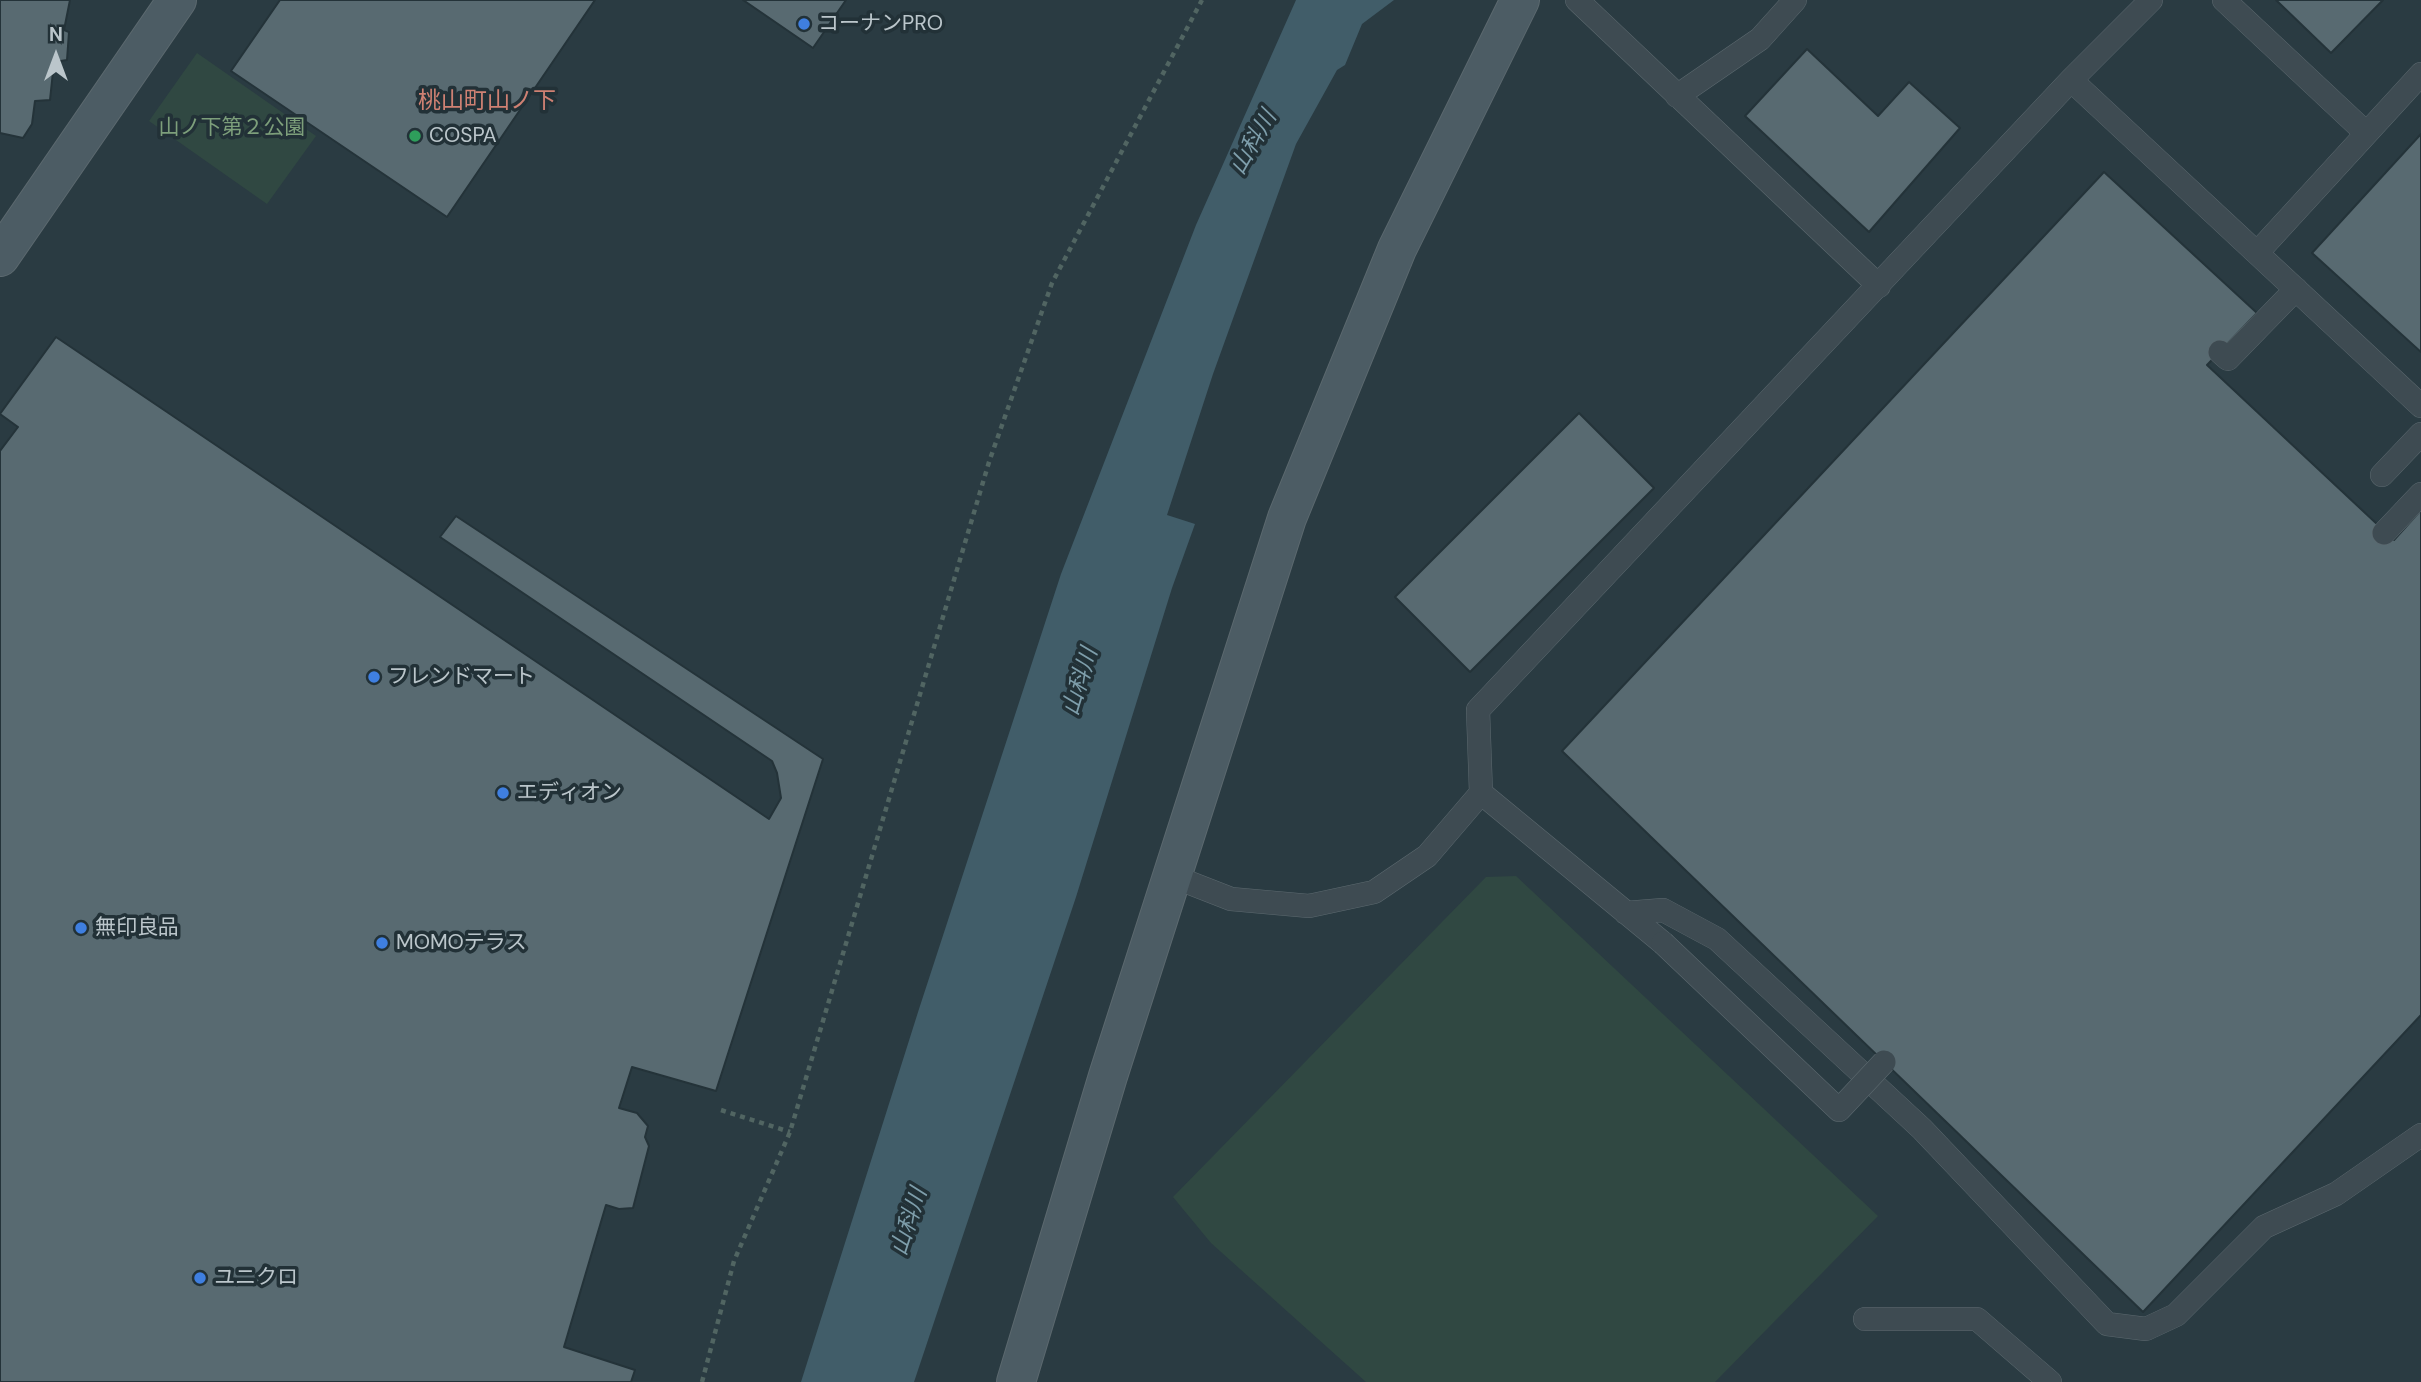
<!DOCTYPE html>
<html>
<head>
<meta charset="utf-8">
<style>
	body { margin:0 }
	#map { position:relative; width:2421px; height:1382px; overflow:hidden; background:#2a3b42; font-family:"DM Sans",sans-serif }
	canvas { display:block }
	.north { position:absolute; left:21px; top:21px; width:70px; height:70px; -webkit-text-stroke:5px #223137; paint-order:stroke; rotate:0deg; font-size:19px; font-weight:700; line-height:28px; text-align:center; color:#bbc6cb }
	.north::after { content:''; display:block; margin:auto; width:24px; height:32px; background:#bbc6cb; clip-path:polygon(50% 0,100% 100%,50% 72%,0 100%) }
</style>
</head>
<body>
<div id="map">
<canvas width="2421" height="1382"></canvas>
<div class="north">N</div>
</div>
<script>
const g = document.querySelector('canvas').getContext('2d');
g.lineJoin = 'round';
function fillPath(path, color) { g.fillStyle = color; g.fill(path, 'evenodd'); }
const shape = rows => new Path2D(rows.map(r => 'M' + r).join(''));
function trace(path, color, width, dash) { g.strokeStyle = color; g.lineWidth = width; g.lineCap = dash ? 'butt' : 'round'; g.setLineDash(dash || []); g.stroke(path); }
function label(font, color, halo, rows, align = 'center') {
  g.font = font + ' "DM Sans","Noto Sans JP",sans-serif'; g.lineWidth = 7; g.setLineDash([]); g.textBaseline = 'middle'; g.strokeStyle = halo; g.fillStyle = color; for (const [text, x, y, turn = 0] of rows) {
    g.save(); g.translate(x, y); g.rotate((+turn || 0) * Math.PI / 180); g.textAlign = isNaN(turn) ? turn : align; if (halo) g.strokeText(text, 0, 0); g.fillText(text, 0, 0); g.restore();
  }
}
const green = shape([
	[197,53,316,136,267,204,149,121],
	[1516,876,1878,1216,1715,1382,1366,1382,1211,1243,1173,1197,1486,877]
]);
const water = shape([
	[1296,0,1394,0,1362,24,1345,65,1337,70,1296,144,1213,374,1167,515,1195,524,1172,588,1076,897,914,1382,801,1382,919,1009,1061,574,1196,225]
]);
const building = shape([
	[0,0,70,0,64,30,69,32,67,60,54,62,50,100,35,101,32,124,23,138,0,133,0,0],
	[280,0,595,0,447,217,231,71,280,0],
	[743,0,846,0,813,48,743,0],
	[2276,0,2383,0,2331,53,2276,0],
	[1807,49,1878,116,1909,82,1960,128,1869,232,1745,116,1807,49],
	[2421,134,2421,352,2312,253,2421,134],
	[2104,172,2257,313,2207,365,2394,540,2421,510,2421,1015,2143,1312,1562,751,2104,172],
	[56,337,769,819,781,798,777,773,772,761,440,537,456,516,823,759,716,1091,632,1067,619,1108,637,1113,648,1126,645,1137,649,1146,633,1208,619,1209,606,1205,564,1347,635,1370,631,1382,0,1382,0,451,18,427,0,414,56,337],
	[1579,413,1654,488,1470,672,1395,597,1579,413]
]);
const path = shape([
	[721,1110,790,1132],
	[702,1382,734,1261,790,1132,989,462,1052,283,1202,0]
]);
const lane = shape([
	[1577,0,1879,286],
	[2224,0,2366,133],
	[2071,80,2421,406],
	[1677,96,1760,39,1795,0],
	[2257,253,2421,74],
	[2220,352,2228,359,2296,289],
	[2382,475,2421,434],
	[2384,533,2421,494],
	[1172,876,1231,899,1309,906,1374,892,1427,856,1481,793],
	[1626,913,1663,910,1717,939,1922,1129,2107,1324,2146,1329,2176,1315,2264,1227,2336,1194,2421,1135],
	[1663,943,1481,793,1478,710,2071,80,2151,0],
	[1865,1319,1977,1319,2050,1382]
]);
const secondary = shape([
	[0,257,177,0],
	[1016,1382,1108,1076,1287,518,1397,249,1520,0]
]);
const laneBridge = shape([
	[1663,943,1839,1110,1884,1062]
]);
const markers = [
	[804,24,7,"#3f7fe0"],
	[415,136,7,"#2e9e5b"],
	[374,677,7,"#3f7fe0"],
	[503,793,7,"#3f7fe0"],
	[81,928,7,"#3f7fe0"],
	[382,943,7,"#3f7fe0"],
	[200,1278,7,"#3f7fe0"]
];
const poiNames = [
	["コーナンPRO",818,24],
	["COSPA",429,136],
	["フレンドマート",388,677],
	["エディオン",517,793],
	["無印良品",95,928],
	["MOMOテラス",396,943],
	["ユニクロ",214,1278]
];
const parkNames = [
	["山ノ下第２公園",232,128]
];
const neighbourhoodNames = [
	["桃山町山ノ下",487,102]
];
const waterNames = [
	["山科川",1254,143,-60],
	["山科川",1081,682,-73],
	["山科川",910,1222,-72]
];
fillPath(green, '#304842');
fillPath(water, '#415d69');
fillPath(building, '#586a71');
trace(building, '#243339', 2);
trace(lane, '#5c696f', 24);
trace(secondary, '#5c696f', 40);
trace(path, '#516562', 4.5, [5, 5]);
trace(lane, '#3e4b52', 23);
trace(secondary, '#4c5c64', 38);
trace(laneBridge, '#5c696f', 24, []);
trace(laneBridge, '#3e4b52', 23);
for (const [x, y, r, color] of markers) { const dot = new Path2D(); dot.arc(x, y, r, 0, 2 * Math.PI); g.fillStyle = color; g.fill(dot); trace(dot, '#223137', 2.5); }
label('21px', '#bbc6cb', '#223137', poiNames, 'left');
label('21px', '#7d9f7b', '#223137', parkNames);
label('23px', '#cf8173', '#223137', neighbourhoodNames);
label('italic 23px', '#7e9eab', '#223137', waterNames);
</script>
</body>
</html>
